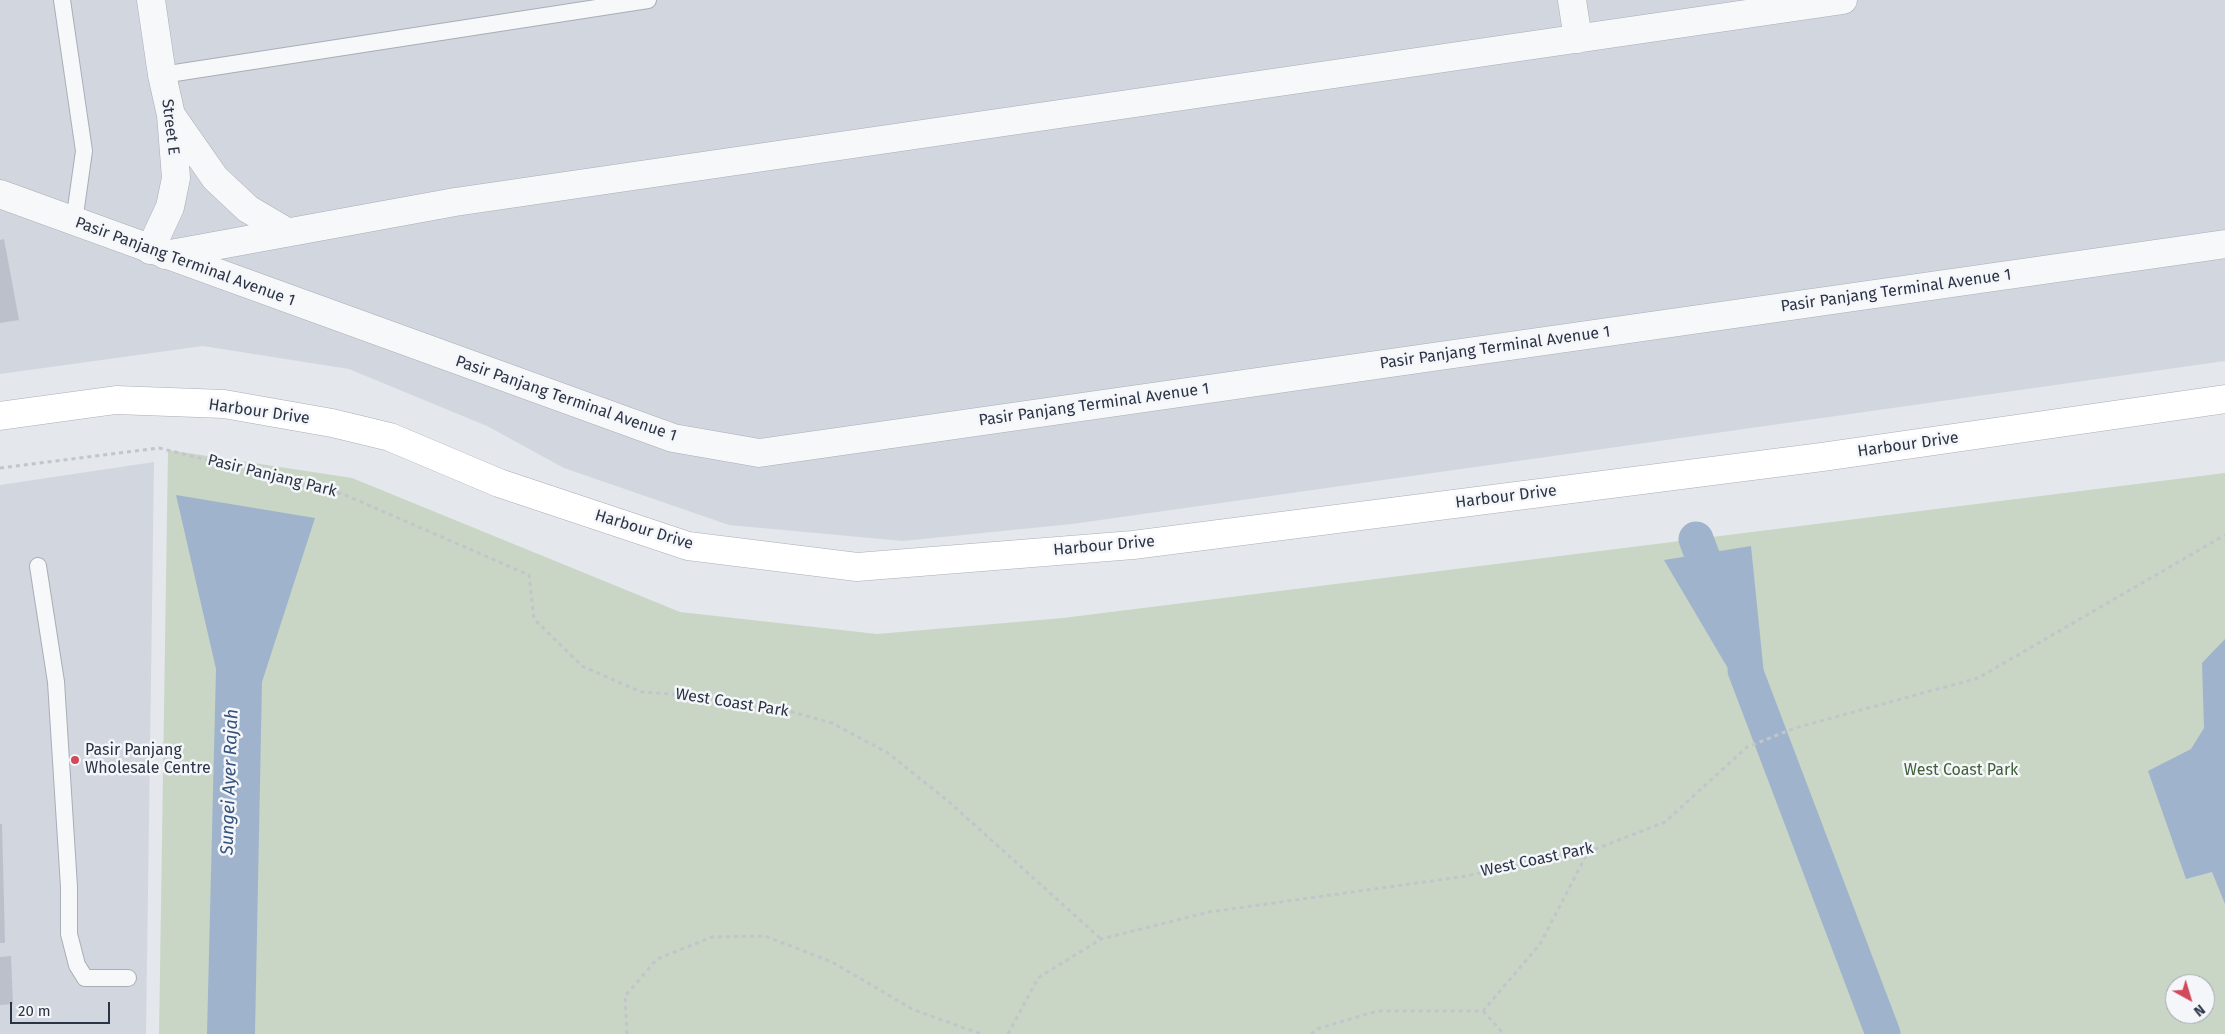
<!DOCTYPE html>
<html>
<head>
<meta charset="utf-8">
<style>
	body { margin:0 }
	#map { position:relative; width:2225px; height:1034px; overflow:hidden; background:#e4e7ec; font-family:"Fira Sans",sans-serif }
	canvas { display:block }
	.north { position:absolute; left:2165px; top:974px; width:50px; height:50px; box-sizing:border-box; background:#f4f6f9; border:1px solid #a4a8b1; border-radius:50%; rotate:141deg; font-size:14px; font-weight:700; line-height:20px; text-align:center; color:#2b3445 }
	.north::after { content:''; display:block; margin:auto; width:18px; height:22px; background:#d1495b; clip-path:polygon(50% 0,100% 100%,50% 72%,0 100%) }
	.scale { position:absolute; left:10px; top:1002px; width:100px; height:22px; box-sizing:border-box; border:2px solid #2b3445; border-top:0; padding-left:6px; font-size:15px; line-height:18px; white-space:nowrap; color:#2b3445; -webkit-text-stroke:4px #f4f6f9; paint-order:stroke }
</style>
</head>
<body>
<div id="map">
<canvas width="2225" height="1034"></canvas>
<div class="north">N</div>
<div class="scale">20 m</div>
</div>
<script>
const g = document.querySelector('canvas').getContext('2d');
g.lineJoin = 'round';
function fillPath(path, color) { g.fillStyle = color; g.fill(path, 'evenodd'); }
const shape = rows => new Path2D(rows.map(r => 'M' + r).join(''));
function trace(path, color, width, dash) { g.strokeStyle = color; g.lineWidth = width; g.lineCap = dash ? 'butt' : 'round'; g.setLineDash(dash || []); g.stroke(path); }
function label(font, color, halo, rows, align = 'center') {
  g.font = font + ' "Fira Sans",sans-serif'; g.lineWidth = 5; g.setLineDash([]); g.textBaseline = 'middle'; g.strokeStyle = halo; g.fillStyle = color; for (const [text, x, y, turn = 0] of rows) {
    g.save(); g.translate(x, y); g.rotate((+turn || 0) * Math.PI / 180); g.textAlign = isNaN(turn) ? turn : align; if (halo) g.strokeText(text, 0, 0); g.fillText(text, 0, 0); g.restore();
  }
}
const built = shape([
	[0,0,2225,0,2225,361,1072,524,903,541,729,525,564,468,487,426,349,369,203,346,0,374],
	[154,462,146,1034,0,1034,0,485]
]);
const green = shape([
	[168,450,352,478,680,612,877,634,1063,618,2225,473,2225,1034,159,1034],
	[2175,984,2205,984,2205,1014,2175,1014]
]);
const water = shape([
	[176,495,315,518,262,682,255,1034,207,1034,216,669],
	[1751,546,1768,714,1749,718,1736,682,1664,560],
	[2225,639,2225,904,2212,872,2186,879,2148,771,2191,749,2204,728,2202,663]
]);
const canal = shape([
	[1696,539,1718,598],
	[1745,670,1883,1034]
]);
const building = shape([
	[4,239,19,320,0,323,0,240],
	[0,824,2,824,5,943,0,943],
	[11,956,13,1004,0,1005,0,957]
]);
const path = shape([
	[0,468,159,448,343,494,529,575,534,619,582,666,641,692,689,695,767,705,832,723,888,753,948,801,1101,939],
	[1483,1011,1504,1034],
	[627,1034,625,996,657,959,712,937,765,936,832,962,914,1010,981,1034],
	[1008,1034,1038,978,1101,939,1209,912,1460,877,1588,852,1665,822,1747,747,1795,728,1978,678,2225,535],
	[1311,1034,1317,1029,1377,1011,1483,1011,1540,944,1588,852]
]);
const service = shape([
	[62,0,84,151,74,222],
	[162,75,648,0],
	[38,566,56,682,69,887,69,934,77,965,85,978,128,978]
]);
const minor = shape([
	[1572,0,1578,39],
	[171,115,215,178,248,209,287,232],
	[0,194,673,438,759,453,2225,244],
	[150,250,170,207,176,178,171,115,162,75,151,0],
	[165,255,455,202,1843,0]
]);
const secondary = shape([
	[0,416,116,400,224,404,332,423,390,437,499,483,688,546,857,567,1133,545,1822,457,2225,399]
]);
const markers = [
	[75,760,5,"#d1495b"]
];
const streetNames = [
	["Street E",170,127,83],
	["Pasir Panjang Terminal Avenue 1",185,262,20],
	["Pasir Panjang Terminal Avenue 1",1896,291,-8],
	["Pasir Panjang Terminal Avenue 1",1495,348,-8],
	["Pasir Panjang Terminal Avenue 1",566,399,19],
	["Pasir Panjang Terminal Avenue 1",1094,405,-8],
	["Harbour Drive",259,412,8],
	["Harbour Drive",1908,445,-8],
	["Pasir Panjang Park",272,476,14],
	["Harbour Drive",1506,497,-7],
	["Harbour Drive",644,530,17],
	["Harbour Drive",1104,546,-5],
	["West Coast Park",732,703,9],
	["West Coast Park",1537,860,-12]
];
const poiNames = [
	["Pasir Panjang",85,751],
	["Wholesale Centre",85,769]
];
const parkNames = [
	["West Coast Park",1961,771]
];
const waterNames = [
	["Sungei Ayer Rajah",230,782,-88]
];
fillPath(built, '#d2d6de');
fillPath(green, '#c9d6c5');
fillPath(water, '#9fb4cc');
trace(canal, '#9fb4cc', 35);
fillPath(building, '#bbc0ca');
trace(service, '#a9aeb7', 18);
trace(minor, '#a9aeb7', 29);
trace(secondary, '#a9aeb7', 29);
trace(path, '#c2c5cb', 3, [4, 4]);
trace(service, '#f7f8fa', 16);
trace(minor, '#f7f8fa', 28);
trace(secondary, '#fff', 28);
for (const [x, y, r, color] of markers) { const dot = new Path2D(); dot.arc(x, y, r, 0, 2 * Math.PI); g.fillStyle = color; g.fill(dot); trace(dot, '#f4f6f9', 2); }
label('16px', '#2b3445', '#f4f6f9', streetNames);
label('16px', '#2b3445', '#f4f6f9', poiNames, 'left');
label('16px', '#3f6138', '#f4f6f9', parkNames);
label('italic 18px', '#34527a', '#f4f6f9', waterNames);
</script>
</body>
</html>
